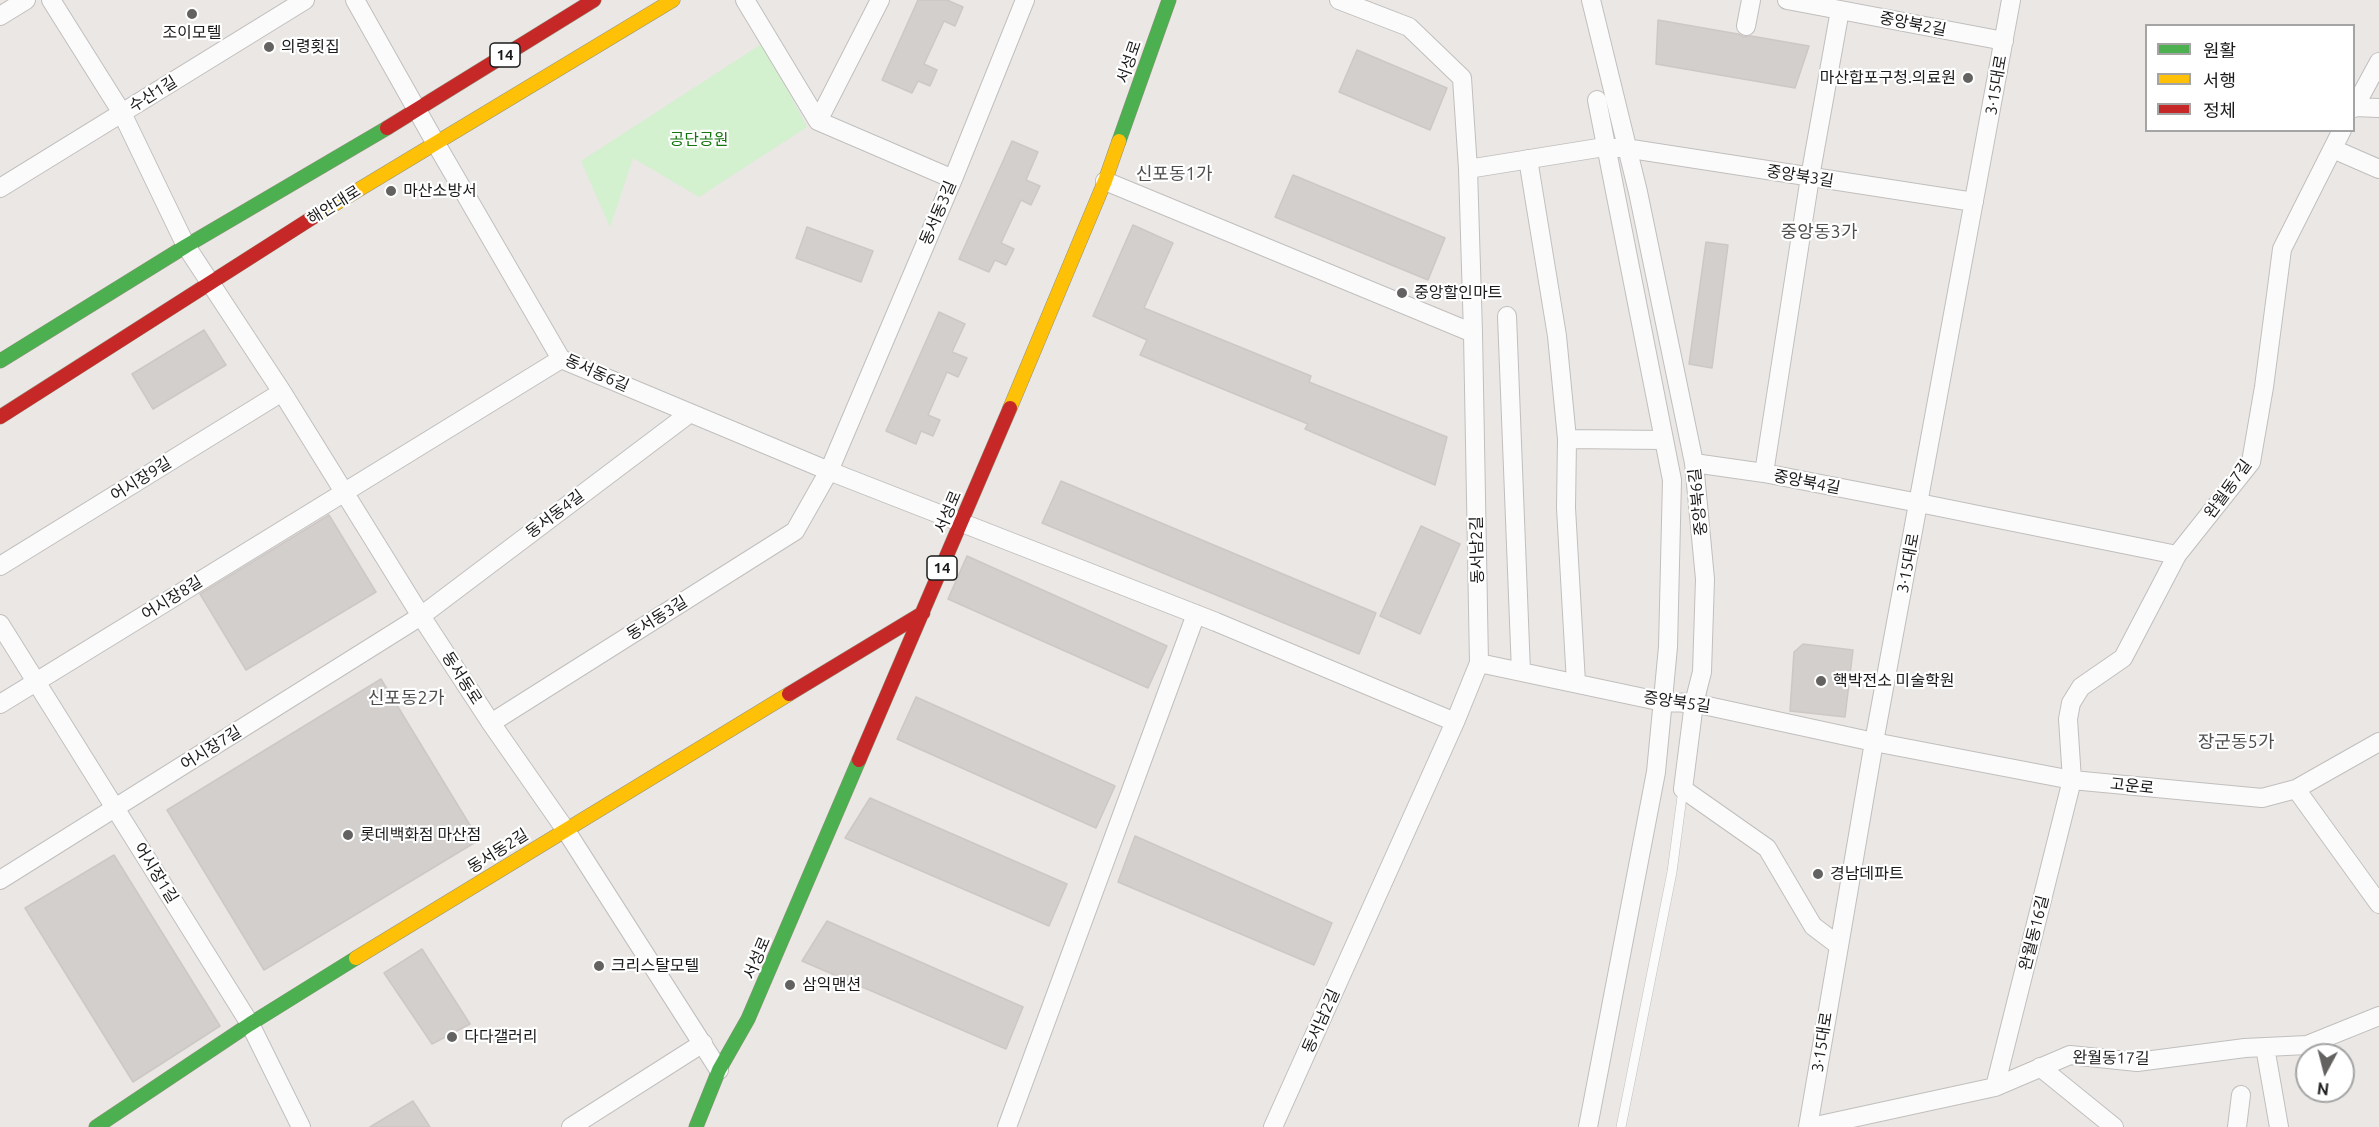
<!DOCTYPE html>
<html>
<head>
<meta charset="utf-8">
<style>
	body { margin:0 }
	#map { position:relative; width:2379px; height:1127px; overflow:hidden; background:#eae7e4; font-family:Ubuntu,"Noto Sans KR",sans-serif }
	canvas { display:block }
	.legend { position:absolute; left:2145px; top:24px; width:210px; height:108px; box-sizing:border-box; background:#fff; border:2px solid #a4a4a4; margin:0; padding:8px 10px; list-style:none; font-size:18px; color:#1b1b1b }
	.legend li { display:flex; align-items:center; gap:12px; height:30px }
	.legend b { width:30px; border:2px solid #a4a4a4 }
	.north { position:absolute; left:2295px; top:1043px; width:60px; height:60px; box-sizing:border-box; background:#fff; border:2px solid #a4a4a4; border-radius:50%; rotate:187deg; font-size:16px; font-weight:700; line-height:24px; text-align:center; color:#1b1b1b }
	.north::after { content:''; display:block; margin:auto; width:21px; height:27px; background:#636261; clip-path:polygon(50% 0,100% 100%,50% 72%,0 100%) }
</style>
</head>
<body>
<div id="map">
<canvas width="2379" height="1127"></canvas>
<ul class="legend">
<li><b style="height:8px;background:#4caf50"></b>원활</li>
<li><b style="height:8px;background:#ffc107"></b>서행</li>
<li><b style="height:8px;background:#c62828"></b>정체</li>
</ul>
<div class="north">N</div>
</div>
<script>
const g = document.querySelector('canvas').getContext('2d');
g.lineJoin = 'round';
function fillPath(path, color) { g.fillStyle = color; g.fill(path, 'evenodd'); }
const shape = rows => new Path2D(rows.map(r => 'M' + r).join(''));
function trace(path, color, width, dash) { g.strokeStyle = color; g.lineWidth = width; g.lineCap = dash ? 'butt' : 'round'; g.setLineDash(dash || []); g.stroke(path); }
function label(font, color, halo, rows, align = 'center') {
  g.font = font + ' Ubuntu,"Noto Sans KR",sans-serif'; g.lineWidth = 4.5; g.setLineDash([]); g.textBaseline = 'middle'; g.strokeStyle = halo; g.fillStyle = color; for (const [text, x, y, turn = 0] of rows) {
    g.save(); g.translate(x, y); g.rotate((+turn || 0) * Math.PI / 180); g.textAlign = isNaN(turn) ? turn : align; if (halo) g.strokeText(text, 0, 0); g.fillText(text, 0, 0); g.restore();
  }
}
const park = shape([
	[763,43,807,127,699,197,633,158,610,227,581,161]
]);
const building = shape([
	[918,0,947,0,963,7,955,26,944,21,924,64,937,70,930,86,918,81,912,93,882,80,918,0],
	[1658,20,1738,34,1744,37,1751,36,1809,46,1795,88,1656,64,1658,20],
	[1357,50,1447,88,1430,130,1339,92,1357,50],
	[1012,141,1038,152,1026,180,1040,186,1031,205,1021,200,1001,243,1014,249,1006,265,995,260,989,272,959,259,1012,141],
	[1293,175,1445,238,1428,280,1275,217,1293,175],
	[1133,225,1173,243,1144,308,1311,376,1309,382,1447,437,1435,485,1305,429,1308,424,1140,355,1147,340,1093,316,1133,225],
	[807,227,873,251,861,282,796,258,807,227],
	[1706,242,1728,245,1712,368,1689,364,1706,242],
	[939,312,965,324,952,352,967,358,958,377,947,372,928,415,940,420,933,436,921,431,916,444,886,431,939,312],
	[204,330,226,365,153,409,132,374,204,330],
	[1061,481,1376,613,1359,654,1042,523,1061,481],
	[329,515,376,592,246,670,200,594,329,515],
	[1421,526,1460,544,1420,634,1380,616,1421,526],
	[967,556,1167,646,1148,688,948,599,967,556],
	[1803,644,1853,650,1845,717,1790,711,1794,652,1803,644],
	[381,679,479,840,264,970,167,810,381,679],
	[916,697,1115,786,1096,828,897,739,916,697],
	[870,798,1067,884,1049,926,845,838,870,798],
	[1135,836,1332,923,1314,965,1118,882,1135,836],
	[114,855,220,1026,133,1082,25,908,114,855],
	[827,921,1023,1007,1006,1049,802,961,827,921],
	[422,949,470,1024,432,1044,384,973,422,949],
	[413,1101,430,1127,370,1127,413,1101]
]);
const lane = shape([
	[1621,1127,1672,872,1683,789]
]);
const street = shape([
	[51,0,122,113,186,246,282,392,421,616,491,723,565,829,719,1070],
	[355,0,435,142,561,359,829,471,1216,622,1455,722],
	[745,0,818,121,953,179],
	[1591,0,1638,192,1694,463,1705,579,1702,672,1694,703,1683,789,1767,848,1813,926,1838,945],
	[1787,0,2004,41],
	[0,16,26,0],
	[1746,26,1751,0],
	[2354,107,2379,108],
	[2354,108,2379,62],
	[818,121,880,0],
	[2333,149,2379,169],
	[1528,159,1557,336,1567,439,1664,440],
	[1468,169,1598,148,1625,148,1974,202],
	[1105,181,1473,333],
	[0,188,305,0],
	[1507,316,1521,672],
	[1567,439,1566,508,1576,683],
	[1694,463,1764,473,1919,503,2177,555],
	[1764,473,1810,177,1840,10],
	[0,566,282,392],
	[0,624,250,1024,301,1127],
	[1479,663,1663,702,1694,703,1874,742,2072,780,2262,798,2296,789,2379,742],
	[0,704,561,359],
	[491,723,795,531,829,471,953,179,1025,0],
	[2296,789,2379,904],
	[0,880,421,616,690,413],
	[2265,1047,2279,1127],
	[2040,1067,2114,1127],
	[1995,1087,2072,780,2068,719,2071,703,2081,687,2123,658,2177,555,2251,462,2264,387,2282,249,2342,130],
	[571,1127,703,1043],
	[1007,1127,1196,614],
	[1273,1127,1455,722,1479,663,1473,333,1468,169,1462,78,1409,27,1339,0],
	[1588,1127,1656,772,1668,647,1672,480,1597,100],
	[1808,1127,1874,742,2011,0],
	[1811,1127,1995,1087,2070,1055,2137,1062,2245,1048,2307,1045,2379,1016],
	[2237,1127,2241,1095]
]);
const fast = shape([
	[1119,141,1169,0],
	[0,361,186,246,387,128],
	[96,1127,250,1024,356,958],
	[696,1127,719,1070,748,1019,859,760]
]);
const slow = shape([
	[315,216,673,0],
	[1010,408,1105,181,1119,141],
	[356,958,789,694]
]);
const jam = shape([
	[387,128,594,0],
	[0,417,315,216],
	[789,694,923,613],
	[859,760,1010,408]
]);
const markers = [
	[192,14,6,"#636261"],
	[269,47,6,"#636261"],
	[1968,78,6,"#636261"],
	[391,191,6,"#636261"],
	[1402,293,6,"#636261"],
	[1821,681,6,"#636261"],
	[348,835,6,"#636261"],
	[1818,874,6,"#636261"],
	[599,966,6,"#636261"],
	[790,985,6,"#636261"],
	[452,1037,6,"#636261"]
];
const shields = [
	[505,55,30],
	[942,568,30]
];
const shieldNames = [
	["14",505,55],
	["14",942,568]
];
const streetNames = [
	["중앙북2길",1913,24,11],
	["서성로",1129,62,-71],
	["3·15대로",1996,85,-80],
	["수산1길",153,94,-32],
	["중앙북3길",1800,176,9],
	["해안대로",334,205,-32],
	["동서동3길",938,213,-67],
	["동서동6길",597,373,24],
	["어시장9길",141,479,-32],
	["중앙북4길",1807,482,11],
	["완월동7길",2228,489,-54],
	["중앙북6길",1698,502,-96],
	["서성로",948,512,-67],
	["동서동4길",555,514,-37],
	["동서남2길",1477,550,-91],
	["3·15대로",1908,563,-79],
	["어시장8길",172,598,-32],
	["동서동3길",657,618,-32],
	["동서동로",462,678,57],
	["중앙북5길",1677,702,8],
	["어시장7길",211,748,-32],
	["고운로",2132,786,6],
	["동서동2길",498,851,-32],
	["어시장1길",156,873,58],
	["완월동16길",2034,933,-76],
	["서성로",757,958,-67],
	["동서남2길",1321,1021,-66],
	["3·15대로",1822,1042,-81],
	["완월동17길",2111,1058,1]
];
const poiNames = [
	["조이모텔",192,33,"center"],
	["의령횟집",281,47],
	["마산합포구청.의료원",1956,78,"right"],
	["마산소방서",403,191],
	["중앙할인마트",1414,293],
	["핵박전소 미술학원",1833,681],
	["롯데백화점 마산점",360,835],
	["경남데파트",1830,874],
	["크리스탈모텔",611,966],
	["삼익맨션",802,985],
	["다다갤러리",464,1037]
];
const parkNames = [
	["공단공원",699,140]
];
const neighbourhoodNames = [
	["신포동1가",1174,174],
	["중앙동3가",1819,232],
	["신포동2가",406,698],
	["장군동5가",2236,742]
];
fillPath(park, '#d3f0cf');
fillPath(building, '#d2cfcc');
trace(building, '#cdc8c5', 1.5);
trace(lane, '#c1bfbe', 10);
trace(street, '#c1bfbe', 20);
trace(fast, '#93927d', 15);
trace(slow, '#93927d', 15);
trace(jam, '#93927d', 15);
trace(lane, '#fcfbfb', 9);
trace(street, '#fcfbfb', 18);
trace(fast, '#4caf50', 14);
trace(slow, '#ffc107', 14);
trace(jam, '#c62828', 14);
for (const [x, y, r, color] of markers) { const dot = new Path2D(); dot.arc(x, y, r, 0, 2 * Math.PI); g.fillStyle = color; g.fill(dot); trace(dot, '#fff', 2); }
for (const [x, y, w] of shields) { const box = new Path2D(); box.roundRect(x - w / 2, y - 12, w, 24, 4.5); g.fillStyle = '#fff'; g.fill(box); trace(box, '#1b1b1b', 1.5); }
label('bold 15px', '#1b1b1b', null, shieldNames);
label('16px', '#1b1b1b', '#fff', streetNames);
label('16px', '#1b1b1b', '#fff', poiNames, 'left');
label('16px', '#12760d', '#fff', parkNames);
label('18px', '#4e4e4e', '#fff', neighbourhoodNames);
</script>
</body>
</html>
